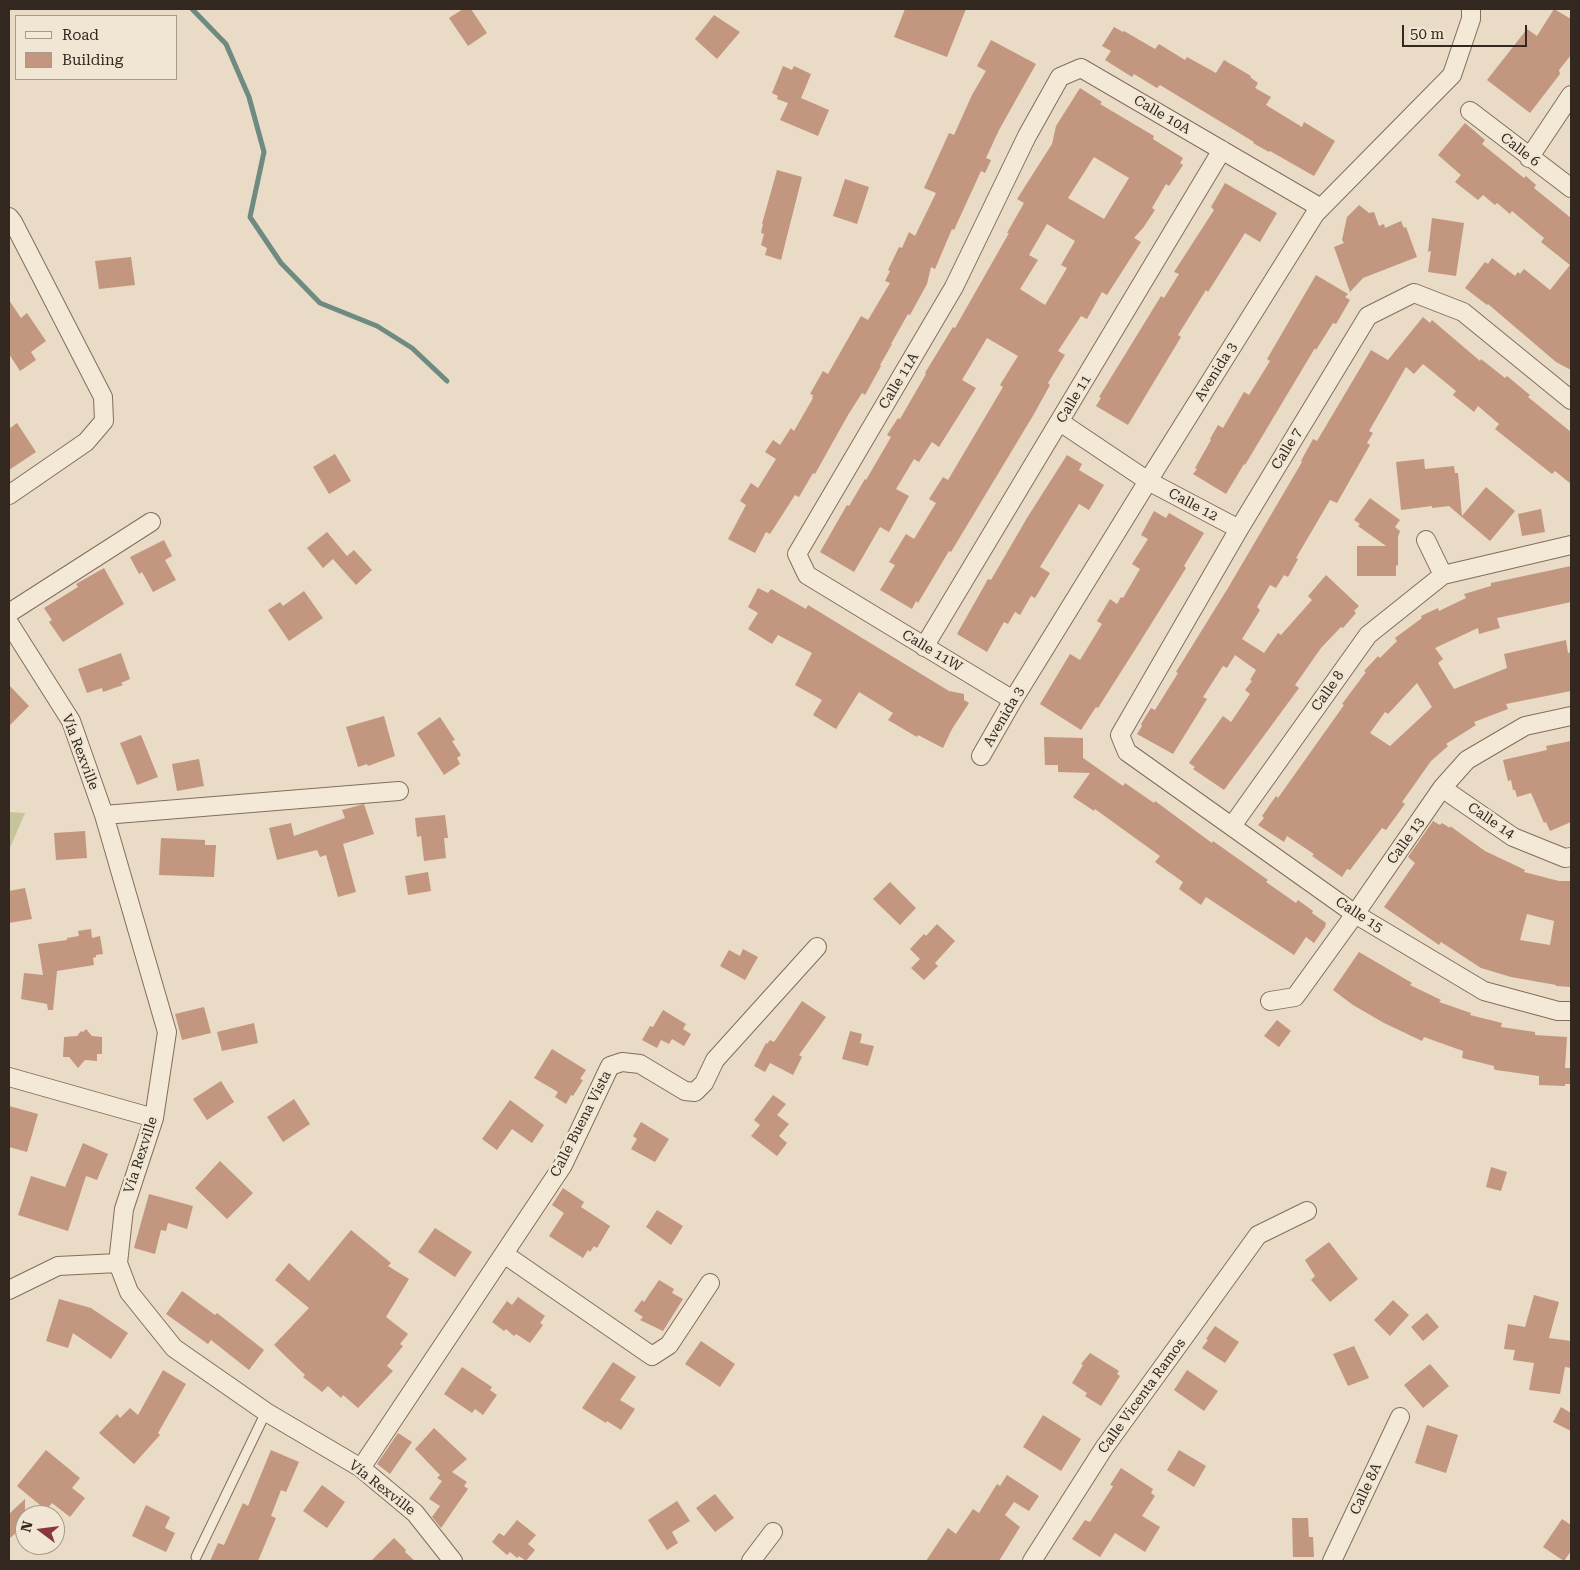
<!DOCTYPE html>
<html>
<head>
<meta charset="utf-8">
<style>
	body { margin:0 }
	#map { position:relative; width:1580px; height:1570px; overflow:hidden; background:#e9dbc5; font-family:"Roboto Serif",serif }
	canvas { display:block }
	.frame { position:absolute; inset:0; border:10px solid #33281f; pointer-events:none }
	.legend { position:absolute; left:15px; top:15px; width:162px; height:65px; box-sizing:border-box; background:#f1e6d4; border:1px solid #a59a8c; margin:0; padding:6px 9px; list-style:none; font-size:15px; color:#33281f }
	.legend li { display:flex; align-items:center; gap:10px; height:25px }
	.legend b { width:25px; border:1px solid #a59a8c }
	.north { position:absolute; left:15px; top:1505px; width:50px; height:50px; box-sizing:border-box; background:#f1e6d4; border:1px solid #a59a8c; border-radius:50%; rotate:285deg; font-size:14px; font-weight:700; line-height:20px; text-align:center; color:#33281f }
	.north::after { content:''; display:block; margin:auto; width:18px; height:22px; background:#8a343c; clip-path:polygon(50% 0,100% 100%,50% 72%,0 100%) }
	.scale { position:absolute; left:1402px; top:25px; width:125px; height:22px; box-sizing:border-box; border:2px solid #33281f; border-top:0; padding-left:6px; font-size:15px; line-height:18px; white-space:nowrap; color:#33281f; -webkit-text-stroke:4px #f1e6d4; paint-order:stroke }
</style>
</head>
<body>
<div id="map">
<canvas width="1580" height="1570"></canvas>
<div class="frame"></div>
<ul class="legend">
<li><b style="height:6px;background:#f4e9d7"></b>Road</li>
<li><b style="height:14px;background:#c2967f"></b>Building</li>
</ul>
<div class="north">N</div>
<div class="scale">50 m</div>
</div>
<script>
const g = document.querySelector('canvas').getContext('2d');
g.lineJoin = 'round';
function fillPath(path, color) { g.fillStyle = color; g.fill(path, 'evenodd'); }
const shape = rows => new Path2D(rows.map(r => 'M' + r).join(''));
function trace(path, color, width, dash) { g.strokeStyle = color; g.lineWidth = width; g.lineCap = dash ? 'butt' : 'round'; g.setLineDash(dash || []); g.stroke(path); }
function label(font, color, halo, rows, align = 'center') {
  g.font = font + ' "Roboto Serif",serif'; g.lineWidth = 5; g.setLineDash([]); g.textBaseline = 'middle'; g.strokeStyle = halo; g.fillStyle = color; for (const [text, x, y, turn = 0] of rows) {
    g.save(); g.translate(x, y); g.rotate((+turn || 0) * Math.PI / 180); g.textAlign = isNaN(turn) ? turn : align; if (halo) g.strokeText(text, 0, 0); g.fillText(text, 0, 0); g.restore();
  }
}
const green = shape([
	[9,812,25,813,9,850]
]);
const stream = shape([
	[192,9,226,44,249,97,264,152,250,217,281,263,320,303,377,326,412,348,447,381]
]);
const building = shape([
	[463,9,471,9,487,33,468,46,449,18],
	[905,9,966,9,947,57,894,37],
	[1554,9,1571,19,1571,55,1559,70,1560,74,1530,113,1487,80,1527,29,1537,36],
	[714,15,740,32,717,59,695,39],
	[1114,27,1123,32,1124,31,1155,49,1159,44,1185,60,1187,57,1216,73,1224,60,1251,76,1250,77,1258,83,1255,88,1271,97,1266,105,1302,127,1304,122,1335,141,1314,176,1270,151,1269,152,1253,143,1254,142,1160,85,1157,88,1134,74,1132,77,1105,60,1111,51,1102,46],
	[991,40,1036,64,999,130,986,158,991,160,985,173,981,171,954,230,952,229,935,269,931,267,927,284,910,315,908,314,891,344,892,344,880,365,881,366,865,395,862,393,848,415,815,474,813,473,799,497,795,495,770,534,766,532,755,553,728,539,746,505,740,501,751,483,758,488,776,459,765,452,773,440,780,445,791,428,794,431,813,398,812,397,813,395,810,394,823,371,828,374,861,316,868,320,890,283,885,281,890,271,888,270,899,247,902,248,909,232,915,236,936,193,924,188,949,133,954,135,972,95,986,71,977,66],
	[783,66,792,70,794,66,811,74,801,98,829,110,818,136,780,120,788,103,777,99,778,96,772,93],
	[1080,88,1102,102,1100,104,1154,136,1153,139,1183,158,1180,163,1183,165,1169,186,1166,184,1152,208,1155,210,1143,228,1134,238,1141,242,1107,295,1102,292,1087,319,1081,316,1058,351,1065,355,1048,383,1050,385,1034,414,951,552,949,551,918,603,916,601,912,609,880,590,895,565,889,562,906,534,914,539,936,503,929,499,943,477,948,480,1003,387,1000,385,1018,356,987,338,962,380,976,388,939,447,932,442,919,462,914,459,896,489,909,496,889,532,880,527,854,572,820,552,847,505,849,506,865,479,866,480,891,437,887,435,898,418,900,419,926,374,925,373,953,327,955,328,1009,233,1007,233,1024,203,1017,199,1052,144,1056,126],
	[1094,157,1129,178,1104,219,1068,198],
	[1047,224,1075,241,1061,265,1067,268,1045,305,1020,289,1038,260,1029,255],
	[1465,123,1485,140,1482,144,1524,178,1526,176,1536,185,1534,188,1571,218,1571,370,1556,362,1488,304,1487,305,1465,288,1485,262,1488,264,1492,258,1515,276,1518,272,1520,274,1524,269,1550,290,1570,265,1541,242,1544,238,1512,211,1510,214,1497,203,1495,205,1483,195,1478,200,1455,182,1461,175,1438,155],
	[777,170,802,177,781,260,765,255,767,248,761,245,764,234,761,233,763,224,762,224],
	[845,179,869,187,857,224,833,216],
	[1225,183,1277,213,1260,242,1245,233,1208,292,1206,290,1178,335,1181,337,1128,425,1096,406,1101,398,1099,397,1161,296,1164,298,1179,274,1174,272,1214,210,1211,207],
	[1359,205,1369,213,1374,212,1379,226,1384,224,1385,228,1401,221,1404,228,1406,227,1417,257,1363,278,1350,292,1334,247,1344,243,1342,240,1347,217],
	[1432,218,1464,223,1456,276,1428,272,1431,251,1428,252],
	[131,257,135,285,99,289,95,261],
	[1316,275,1348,294,1345,297,1350,300,1336,324,1333,323,1316,350,1315,348,1245,465,1244,464,1226,494,1193,474,1197,469,1195,468,1211,440,1210,439,1218,425,1223,428,1244,392,1249,395,1270,361,1267,359],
	[9,300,21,318,27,313,46,341,31,352,36,360,20,371,9,354],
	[1423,317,1430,323,1432,320,1480,361,1481,359,1505,378,1507,376,1530,395,1528,397,1571,432,1571,484,1555,471,1552,474,1495,429,1499,424,1478,406,1474,412,1453,395,1456,391,1423,364,1414,374,1406,367,1369,431,1373,433,1367,443,1370,445,1337,503,1330,500,1296,558,1298,559,1288,577,1284,575,1276,588,1270,585,1257,607,1260,610,1242,639,1264,653,1278,633,1281,635,1312,600,1308,596,1326,575,1359,606,1354,611,1356,613,1343,628,1341,627,1321,648,1295,685,1299,688,1224,790,1193,769,1195,767,1189,763,1223,716,1231,722,1250,694,1245,690,1252,681,1250,680,1256,670,1235,655,1227,668,1223,666,1203,697,1207,699,1173,754,1137,734,1142,726,1141,724,1151,708,1155,710,1178,673,1176,672,1228,588,1302,462,1301,461,1313,439,1317,441,1371,350,1388,360],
	[17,423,36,452,9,470,9,429],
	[335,454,351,481,329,494,313,467],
	[1067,455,1082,464,1079,470,1104,485,1089,510,1079,504,1040,567,1050,573,1035,598,1031,596,1020,615,1015,612,1008,624,1004,622,987,652,957,634,988,579,991,580,1027,518],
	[1424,459,1425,469,1454,466,1455,473,1458,473,1462,516,1486,487,1515,511,1490,541,1449,506,1432,508,1432,506,1401,510,1396,462],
	[1370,498,1400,520,1395,527,1400,531,1398,537,1398,566,1396,565,1396,576,1357,576,1357,546,1386,546,1358,526,1360,524,1354,520],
	[1541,509,1545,532,1522,536,1518,514],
	[1154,511,1166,518,1169,513,1204,533,1184,566,1186,568,1138,645,1098,708,1096,707,1081,730,1040,704,1070,654,1080,660,1102,624,1097,621,1110,599,1117,604,1121,597,1123,598,1140,569,1132,564,1148,539,1141,535],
	[327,532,347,556,354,550,372,570,356,585,333,559,323,568,307,548],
	[164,540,172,556,165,560,176,580,153,592,142,572,139,574,130,557],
	[1571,566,1571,602,1497,618,1500,628,1479,634,1478,628,1435,648,1443,659,1438,663,1454,689,1507,668,1504,654,1566,640,1568,653,1571,652,1571,691,1506,704,1508,709,1474,722,1476,725,1446,744,1448,746,1431,761,1402,802,1405,804,1386,830,1382,828,1350,870,1347,869,1342,877,1312,856,1314,854,1287,836,1284,842,1258,825,1264,818,1262,816,1276,796,1278,798,1344,705,1342,704,1366,672,1364,671,1378,656,1380,658,1397,641,1395,638,1422,618,1421,616,1438,608,1439,611,1466,598,1464,594,1491,586,1491,583],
	[1417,683,1432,707,1390,746,1370,733,1385,712,1388,714],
	[104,568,124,604,63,642,49,622,52,620,44,608,78,587,76,584],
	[758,588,768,593,771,589,806,609,808,605,949,691,964,694,964,700,969,703,952,729,943,748,918,735,917,737,888,720,893,713,859,692,836,729,813,715,822,700,795,685,812,653,778,635,772,644,748,629,758,613,748,607],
	[304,591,323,618,289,641,268,610,280,602,283,606],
	[121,653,130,679,121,683,123,685,103,692,102,688,87,693,78,669],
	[9,685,29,706,9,726],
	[384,716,395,756,368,766,367,764,358,767,346,727],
	[440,717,455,740,452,741,461,755,457,758,460,764,444,775,417,733],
	[141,735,158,777,137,785,120,743],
	[1044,737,1083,738,1083,758,1123,786,1125,783,1154,803,1155,801,1212,843,1213,841,1268,880,1266,882,1296,903,1298,900,1313,911,1312,913,1326,923,1325,927,1314,943,1306,937,1294,955,1206,897,1201,905,1179,889,1183,882,1155,862,1160,856,1095,809,1094,811,1073,797,1090,773,1058,772,1058,765,1045,765],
	[1571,741,1571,822,1550,831,1546,822,1544,823,1531,793,1517,797,1515,790,1513,790,1511,780,1508,781,1503,760,1547,750,1546,746],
	[199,759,204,786,177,791,172,764],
	[364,804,374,834,343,844,356,892,338,897,326,855,320,857,317,850,277,860,269,828,291,823,294,836,345,818,342,810],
	[445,815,448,838,444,838,446,858,424,861,421,836,417,837,415,818],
	[1433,821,1440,825,1442,823,1450,828,1450,826,1485,851,1525,870,1524,872,1559,881,1571,881,1571,987,1556,986,1556,985,1511,977,1481,968,1441,942,1439,945,1384,907,1415,863,1408,857],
	[1527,914,1554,921,1550,945,1520,940],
	[85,831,87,858,56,860,54,833],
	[161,838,205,840,205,845,216,845,214,877,159,875],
	[428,872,431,891,408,895,405,876],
	[890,882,916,908,900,925,873,899],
	[25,888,32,919,9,923,9,891],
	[937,924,955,941,935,963,938,966,924,980,911,968,920,959,910,949,924,934,926,936],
	[91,929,92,938,100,936,103,954,96,955,96,957,93,958,94,965,57,971,53,1010,48,1010,47,1004,21,999,24,973,43,975,38,944,67,940,67,938,79,936,78,931],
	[743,949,758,957,745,980,720,966,729,950,740,956],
	[1359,952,1412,983,1410,985,1441,1000,1439,1002,1471,1013,1470,1015,1502,1023,1501,1027,1535,1032,1535,1035,1567,1037,1565,1068,1571,1068,1571,1084,1565,1084,1565,1086,1539,1085,1539,1076,1496,1070,1494,1069,1494,1066,1462,1058,1463,1051,1424,1037,1422,1041,1384,1023,1353,1005,1333,990],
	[802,1001,826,1017,799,1055,802,1057,793,1075,770,1063,765,1072,754,1066,766,1043,767,1044,770,1040,774,1042],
	[204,1007,211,1033,182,1040,175,1014],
	[663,1010,686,1024,683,1029,691,1034,684,1046,672,1039,669,1044,661,1040,657,1048,642,1040,650,1026,653,1027],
	[1277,1020,1291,1031,1279,1047,1264,1036],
	[254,1023,258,1043,222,1051,217,1032],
	[86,1029,92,1036,102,1037,102,1054,97,1054,97,1061,85,1060,78,1068,69,1057,63,1057,64,1037,77,1036,81,1031,83,1032],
	[850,1031,862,1034,860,1043,874,1046,868,1066,842,1059],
	[552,1049,586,1070,580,1079,583,1080,573,1096,571,1095,566,1104,555,1097,558,1092,534,1078],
	[221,1081,234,1102,207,1120,193,1099],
	[773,1095,786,1104,777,1115,789,1124,779,1136,787,1143,777,1156,751,1136,760,1125,754,1120],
	[294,1099,310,1124,283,1142,267,1117],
	[510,1100,544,1125,532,1143,512,1129,497,1150,482,1139],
	[9,1106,38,1114,27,1152,9,1147],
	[641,1122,669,1139,655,1162,631,1149,637,1139,633,1136],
	[83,1143,108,1154,97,1180,86,1176,68,1231,18,1215,31,1176,65,1187],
	[220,1161,253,1193,227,1219,195,1188],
	[1491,1167,1507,1172,1501,1191,1486,1187],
	[563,1188,584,1202,581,1207,610,1226,597,1248,594,1246,590,1252,588,1250,583,1258,549,1236,564,1213,552,1205],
	[149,1194,193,1206,187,1229,168,1223,166,1231,161,1230,155,1254,134,1248],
	[657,1210,683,1226,671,1245,646,1227],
	[435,1228,472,1252,455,1277,418,1252],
	[351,1230,391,1263,388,1266,409,1279,386,1317,408,1334,400,1344,403,1346,387,1366,393,1371,358,1408,343,1395,341,1398,328,1386,322,1392,303,1377,305,1375,274,1345,309,1308,275,1280,289,1263,309,1281],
	[1329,1242,1358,1279,1330,1302,1311,1280,1315,1276,1305,1260],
	[659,1280,674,1289,672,1293,683,1299,663,1331,640,1320,643,1317,634,1311,642,1300,644,1302],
	[182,1291,215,1315,217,1313,264,1350,249,1370,211,1340,208,1344,166,1314],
	[1534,1295,1559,1302,1549,1338,1571,1341,1571,1368,1565,1367,1560,1394,1529,1390,1534,1363,1513,1360,1515,1350,1504,1349,1508,1324,1525,1327],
	[518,1297,545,1316,540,1323,543,1325,530,1343,516,1334,514,1336,506,1329,504,1331,492,1322,507,1301,512,1305],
	[59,1299,91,1308,128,1333,111,1359,73,1333,68,1348,46,1341],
	[1393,1300,1409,1315,1390,1336,1374,1320],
	[1427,1313,1439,1327,1423,1341,1411,1327],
	[1215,1326,1239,1342,1225,1363,1202,1348,1208,1340,1206,1339],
	[701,1341,735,1364,720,1387,685,1364],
	[1354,1346,1369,1378,1348,1386,1333,1354],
	[1090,1353,1119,1371,1117,1374,1120,1376,1101,1406,1085,1396,1087,1393,1072,1383,1083,1365,1081,1364],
	[613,1362,636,1377,620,1400,635,1409,621,1430,607,1421,606,1423,582,1408],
	[1430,1364,1449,1386,1423,1408,1404,1385],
	[462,1367,492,1387,490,1390,497,1395,483,1415,475,1409,472,1413,444,1394],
	[163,1370,186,1384,158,1433,160,1435,134,1464,99,1433,117,1414,120,1418,130,1408,138,1415],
	[1187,1370,1218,1391,1204,1411,1174,1390],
	[1561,1407,1571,1413,1571,1431,1553,1422],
	[1043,1415,1081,1439,1061,1471,1023,1447],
	[1427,1425,1458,1435,1446,1473,1415,1463],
	[434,1428,467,1459,452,1472,467,1482,464,1486,468,1489,441,1528,432,1517,440,1506,429,1499,442,1481,437,1478,440,1475,415,1449],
	[398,1433,412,1442,390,1474,377,1464],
	[46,1450,80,1478,72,1488,85,1498,70,1517,52,1503,46,1510,17,1486],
	[271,1450,299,1462,286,1492,281,1490,271,1516,276,1518,258,1561,210,1561,218,1543,224,1545,243,1503,248,1506],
	[1179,1450,1206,1466,1194,1487,1167,1470],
	[1121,1468,1153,1489,1151,1493,1155,1496,1142,1516,1160,1527,1145,1552,1115,1533,1100,1557,1072,1539,1085,1520,1090,1522,1112,1488,1113,1486,1110,1485],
	[1007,1475,1039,1496,1029,1511,1014,1502,1005,1515,1020,1527,999,1561,926,1561,948,1528,956,1534,973,1509,979,1513,997,1484,1000,1486],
	[322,1485,345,1502,327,1528,303,1511],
	[715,1494,734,1518,715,1532,696,1508],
	[25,1499,25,1525,9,1539,9,1514],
	[677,1501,690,1521,672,1532,678,1543,667,1550,648,1520],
	[146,1505,170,1517,165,1528,175,1533,166,1552,132,1536],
	[1292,1518,1308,1518,1309,1537,1313,1537,1314,1557,1293,1557],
	[1562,1519,1571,1525,1571,1551,1564,1561,1543,1547],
	[517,1520,536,1535,528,1544,535,1550,526,1561,519,1556,517,1558,510,1552,507,1555,492,1542,499,1533,504,1536],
	[394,1538,406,1550,405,1552,415,1561,371,1561]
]);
const lane = shape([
	[196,1557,266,1412]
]);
const street = shape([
	[1470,111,1571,188],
	[1529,158,1571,95],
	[9,217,13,222,103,397,104,421,86,442,9,495],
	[1571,400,1463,312,1414,293,1368,316,1239,529,1120,735,1127,752,1355,914,1484,991,1558,1011,1571,1011],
	[1060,422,1148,481,1239,529],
	[1426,540,1443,575],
	[9,613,151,522],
	[9,623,71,721,104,815,167,1032,154,1118,124,1209,118,1263,129,1292,174,1348,266,1412,361,1468,415,1513,453,1561],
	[924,647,1222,150],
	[1013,700,807,575,797,554,954,287,1027,136,1060,77,1081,68,1321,208],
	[981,756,1013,700,1148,481,1315,214,1452,75,1471,19,1471,9],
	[1442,788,1513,837,1565,858,1571,857],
	[104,815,399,791],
	[1232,826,1368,635,1443,575,1571,545],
	[1270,1001,1295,997,1355,914,1442,788,1467,760,1525,726,1571,716],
	[9,1077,154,1118],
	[504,1254,652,1356,669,1345,710,1283],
	[9,1290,58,1266,118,1263],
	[361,1468,563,1165,610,1066,622,1062,640,1064,685,1091,695,1092,704,1083,715,1060,817,947],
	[751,1561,773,1532],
	[1032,1561,1104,1448,1258,1235,1307,1211],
	[1332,1561,1400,1417]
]);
const streetNames = [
	["Calle 10A",1162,115,30],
	["Calle 6",1520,150,38],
	["Avenida 3",1216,372,-58],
	["Calle 11A",899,381,-59],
	["Calle 11",1074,399,-59],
	["Calle 7",1287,449,-59],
	["Calle 12",1193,505,28],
	["Calle 11W",932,651,31],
	["Calle 8",1328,691,-55],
	["Avenida 3",1004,717,-60],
	["Vía Rexville",80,752,69],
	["Calle 14",1491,821,34],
	["Calle 13",1406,841,-55],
	["Calle 15",1359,915,33],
	["Calle Buena Vista",581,1124,-63],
	["Vía Rexville",141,1155,-72],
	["Calle Vicenta Ramos",1142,1396,-54],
	["Vía Rexville",382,1488,38],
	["Calle 8A",1366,1489,-65]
];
fillPath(green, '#c4c59a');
trace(stream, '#6e8a81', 5);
fillPath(building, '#c2967f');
trace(lane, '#826e5d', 11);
trace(street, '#826e5d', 20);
trace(lane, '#f4e9d7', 9);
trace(street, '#f4e9d7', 18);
label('14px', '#33281f', '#f1e6d4', streetNames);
</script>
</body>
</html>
